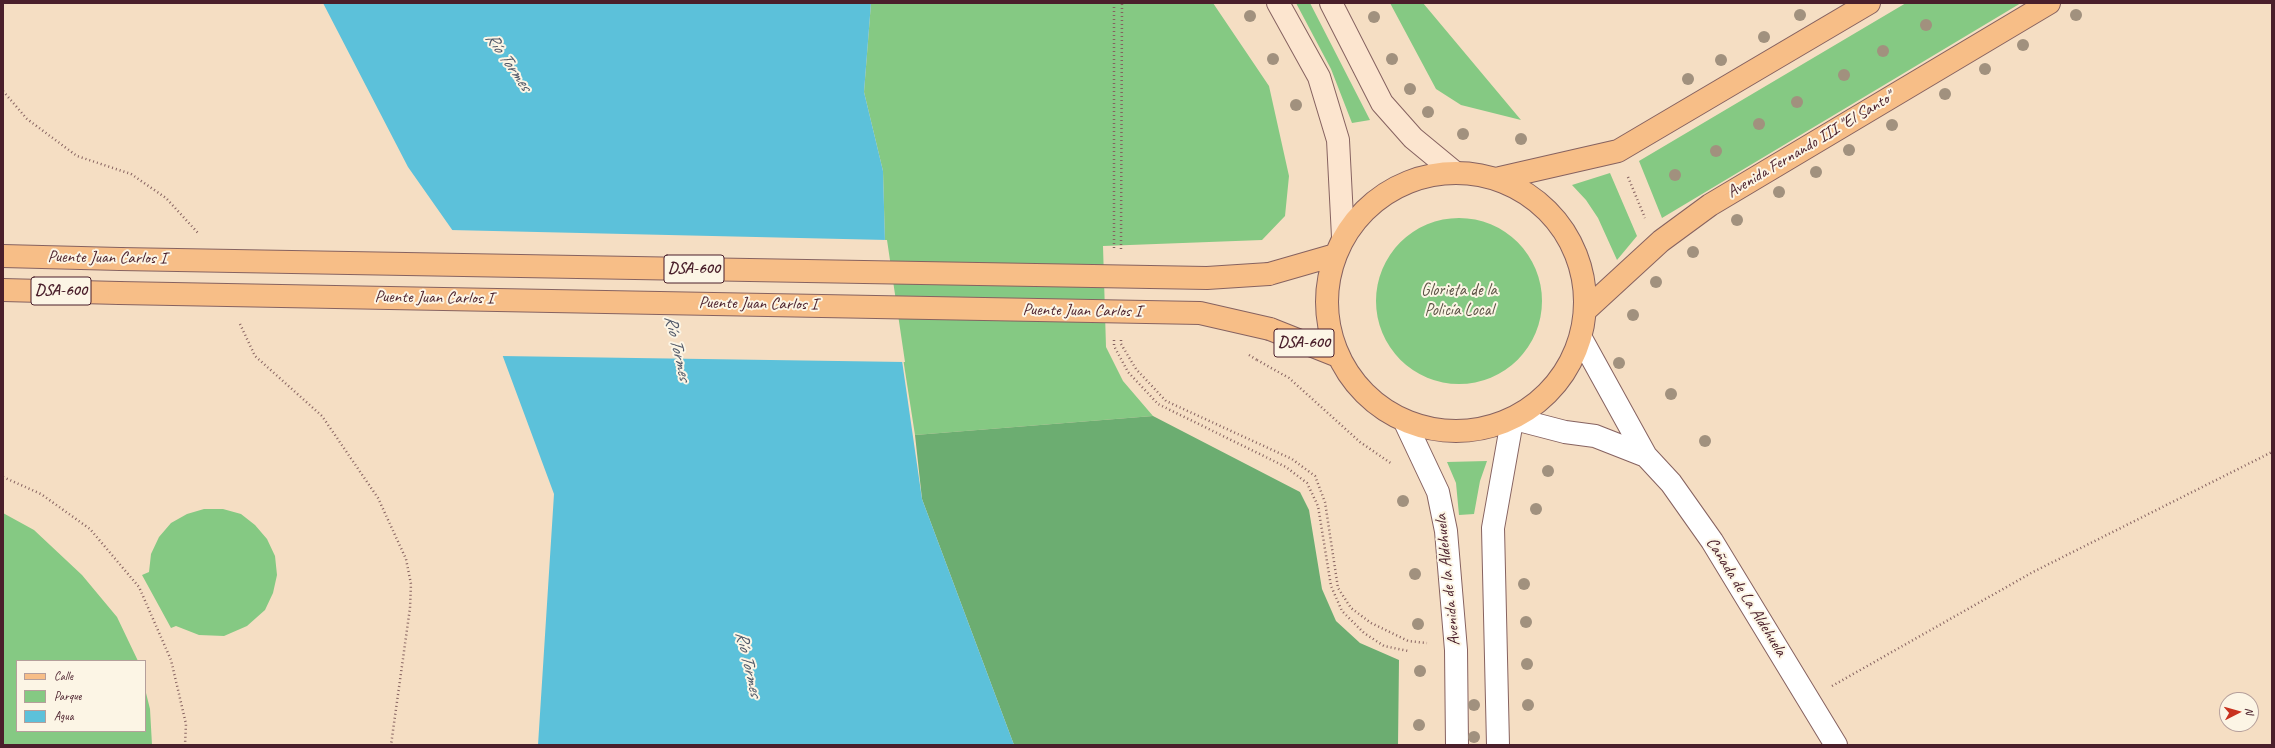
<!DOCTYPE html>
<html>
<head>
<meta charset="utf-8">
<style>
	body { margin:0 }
	#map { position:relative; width:2275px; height:748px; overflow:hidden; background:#f5dec3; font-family:Caveat,sans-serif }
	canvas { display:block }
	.frame { position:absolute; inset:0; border:4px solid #4a1f2b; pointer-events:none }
	.legend { position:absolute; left:16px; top:660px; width:130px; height:72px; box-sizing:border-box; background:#fcf5e5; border:1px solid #b59f9b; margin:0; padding:5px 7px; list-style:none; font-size:12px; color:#4a1f2b }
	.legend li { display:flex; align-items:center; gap:8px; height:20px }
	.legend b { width:20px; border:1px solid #b59f9b }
	.north { position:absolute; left:2219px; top:692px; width:40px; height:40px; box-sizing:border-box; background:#fcf5e5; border:1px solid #b59f9b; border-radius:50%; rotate:84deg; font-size:11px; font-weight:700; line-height:16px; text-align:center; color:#4a1f2b }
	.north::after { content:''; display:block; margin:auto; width:14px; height:18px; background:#c8321e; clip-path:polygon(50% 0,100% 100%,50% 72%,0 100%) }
</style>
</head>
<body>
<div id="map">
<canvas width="2275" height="748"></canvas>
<div class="frame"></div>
<ul class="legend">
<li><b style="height:5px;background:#f7be87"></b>Calle</li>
<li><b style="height:11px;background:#85c983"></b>Parque</li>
<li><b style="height:11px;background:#5cc1da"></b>Agua</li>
</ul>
<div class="north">N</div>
</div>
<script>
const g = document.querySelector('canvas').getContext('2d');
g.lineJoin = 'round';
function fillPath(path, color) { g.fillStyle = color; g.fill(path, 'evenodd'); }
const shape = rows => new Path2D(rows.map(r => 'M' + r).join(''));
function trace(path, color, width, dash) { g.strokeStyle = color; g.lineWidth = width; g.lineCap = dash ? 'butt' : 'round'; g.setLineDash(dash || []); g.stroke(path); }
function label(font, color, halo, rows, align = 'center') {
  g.font = font + ' Caveat,sans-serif'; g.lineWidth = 4; g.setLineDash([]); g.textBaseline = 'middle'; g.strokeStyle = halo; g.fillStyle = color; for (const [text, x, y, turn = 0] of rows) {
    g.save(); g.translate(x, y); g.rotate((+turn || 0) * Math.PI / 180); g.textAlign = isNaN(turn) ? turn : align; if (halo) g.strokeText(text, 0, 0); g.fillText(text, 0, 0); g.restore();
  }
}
const green = shape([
	[871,3,1213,3,1269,86,1289,176,1285,216,1262,240,1103,246,1106,347,1123,381,1153,416,915,435,885,243,883,171,864,92],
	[1296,3,1310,3,1370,120,1352,123,1331,69],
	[1390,3,1423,3,1521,120,1461,105,1436,89],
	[1906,3,2021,3,1662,218,1639,161],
	[1610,173,1637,236,1617,260,1598,218,1586,200,1572,185],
	'1376 301a83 83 0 1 1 166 0a83 83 0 1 1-166 0Z',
	[1487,461,1480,481,1474,514,1459,515,1456,483,1447,462],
	[204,509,223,509,241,514,255,525,267,539,275,556,277,575,273,593,265,610,247,626,224,636,199,635,176,626,171,628,142,575,149,572,151,554,159,537,171,523,187,514],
	[3,513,34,530,82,575,117,617,138,661,17,661,17,731,145,731,145,689,150,709,152,745,3,745]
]);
const forest = shape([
	[1153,416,1300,492,1309,510,1322,589,1336,621,1360,643,1399,660,1398,745,1014,745,922,499,915,435]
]);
const water = shape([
	[323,3,871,3,864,92,883,171,885,243,922,499,1014,745,538,745,554,494,460,241,408,167]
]);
const pier = shape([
	[450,230,887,240,905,362,501,356,458,242]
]);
const path = shape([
	[1114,3,1114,249],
	[3,91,27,119,77,156,131,174,166,198,198,233],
	[1628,177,1645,218],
	[1121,249,1122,3],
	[240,324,255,356,322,416,378,498,406,559,411,584,410,608,391,745],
	[1114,340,1114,346,1128,372,1158,404,1286,467,1307,483,1318,506,1331,586,1342,611,1364,633,1384,646,1408,651],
	[1121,340,1121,344,1136,369,1166,401,1292,459,1315,476,1325,502,1338,588,1351,608,1371,623,1408,641,1427,643],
	[1257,360,1289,378,1360,442,1392,464],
	[3,477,41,494,90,529,139,587,171,660,186,724,185,745],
	[1832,686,2033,572,2272,452]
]);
const street = shape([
	[1582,340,1646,456,1671,483,1712,541,1836,745],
	[1515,419,1565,432,1595,436,1646,456],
	[1405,422,1438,492,1446,531,1456,650,1457,745],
	[1498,745,1493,528,1512,421]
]);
const secondary = shape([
	[1278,3,1319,77,1338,140,1343,237],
	[1331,3,1382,103,1413,138,1453,171]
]);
const primary = shape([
	'1327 302a129 129 0 1 1 258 0a129 129 0 1 1-258 0Z',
	[1500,178,1618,151,1869,3],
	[3,256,120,259],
	[1269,274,1335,255],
	[3,290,119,293],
	[1587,309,1661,241,1710,205,2049,3],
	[1270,329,1338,356]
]);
const pathBridge = shape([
	[1249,355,1257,360]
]);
const primaryBridge = shape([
	[120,259,1207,278,1269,274],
	[119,293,1200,313,1270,329]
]);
const trees = [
	[1800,15],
	[2076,15],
	[1250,16],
	[1374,17],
	[1926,25],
	[1764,37],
	[2023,45],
	[1883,51],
	[1273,59],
	[1392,59],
	[1721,60],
	[1985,69],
	[1844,75],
	[1688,79],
	[1410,89],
	[1945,94],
	[1797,102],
	[1296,105],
	[1428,112],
	[1759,124],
	[1892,125],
	[1463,134],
	[1521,139],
	[1849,150],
	[1716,151],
	[1816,172],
	[1675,175],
	[1779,192],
	[1737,220],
	[1693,252],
	[1656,282],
	[1633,315],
	[1619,363],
	[1671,394],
	[1705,441],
	[1548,471],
	[1403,501],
	[1536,509],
	[1415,574],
	[1524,584],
	[1526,622],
	[1418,624],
	[1527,664],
	[1420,671],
	[1474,705],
	[1528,705],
	[1419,725],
	[1474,737]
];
const shields = [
	[694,269,60],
	[61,291,60],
	[1304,343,60]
];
const shieldNames = [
	["DSA-600",694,269],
	["DSA-600",61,291],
	["DSA-600",1304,343]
];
const streetNames = [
	["Avenida Fernando III \"El Santo\"",1810,145,-31],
	["Puente Juan Carlos I",107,258,1],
	["Puente Juan Carlos I",434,298,1],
	["Puente Juan Carlos I",758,304,1],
	["Puente Juan Carlos I",1082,311,1],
	["Avenida de la Aldehuela",1448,580,-96],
	["Cañada de La Aldehuela",1746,597,58]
];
const parkNames = [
	["Glorieta de la",1459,291],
	["Policía Local",1459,311]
];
const waterNames = [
	["Río Tormes",508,62,55],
	["Río Tormes",677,348,77],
	["Río Tormes",748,664,77]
];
fillPath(green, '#85c983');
fillPath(forest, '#6cad71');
fillPath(water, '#5cc1da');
fillPath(pier, '#f5dec3');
trace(street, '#866260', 24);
trace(secondary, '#866260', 24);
trace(primary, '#866260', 24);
trace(path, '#866260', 2.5, [1, 3]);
trace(street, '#fff', 22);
trace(secondary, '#fce5cf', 22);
trace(primary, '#f7be87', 22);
trace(primaryBridge, '#866260', 24, []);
trace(pathBridge, '#866260', 2.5, [1, 3]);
trace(primaryBridge, '#f7be87', 22);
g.fillStyle = '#a1917e';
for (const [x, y] of trees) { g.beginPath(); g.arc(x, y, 6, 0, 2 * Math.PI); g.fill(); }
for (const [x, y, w] of shields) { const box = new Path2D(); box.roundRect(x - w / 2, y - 14, w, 28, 3); g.fillStyle = '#fcf5e5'; g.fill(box); trace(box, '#4a1f2b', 1); }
label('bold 16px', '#4a1f2b', null, shieldNames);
label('17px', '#4a1f2b', '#fcf5e5', streetNames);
label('17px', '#5c5245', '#fcf5e5', parkNames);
label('italic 18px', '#505868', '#fcf5e5', waterNames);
</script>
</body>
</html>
